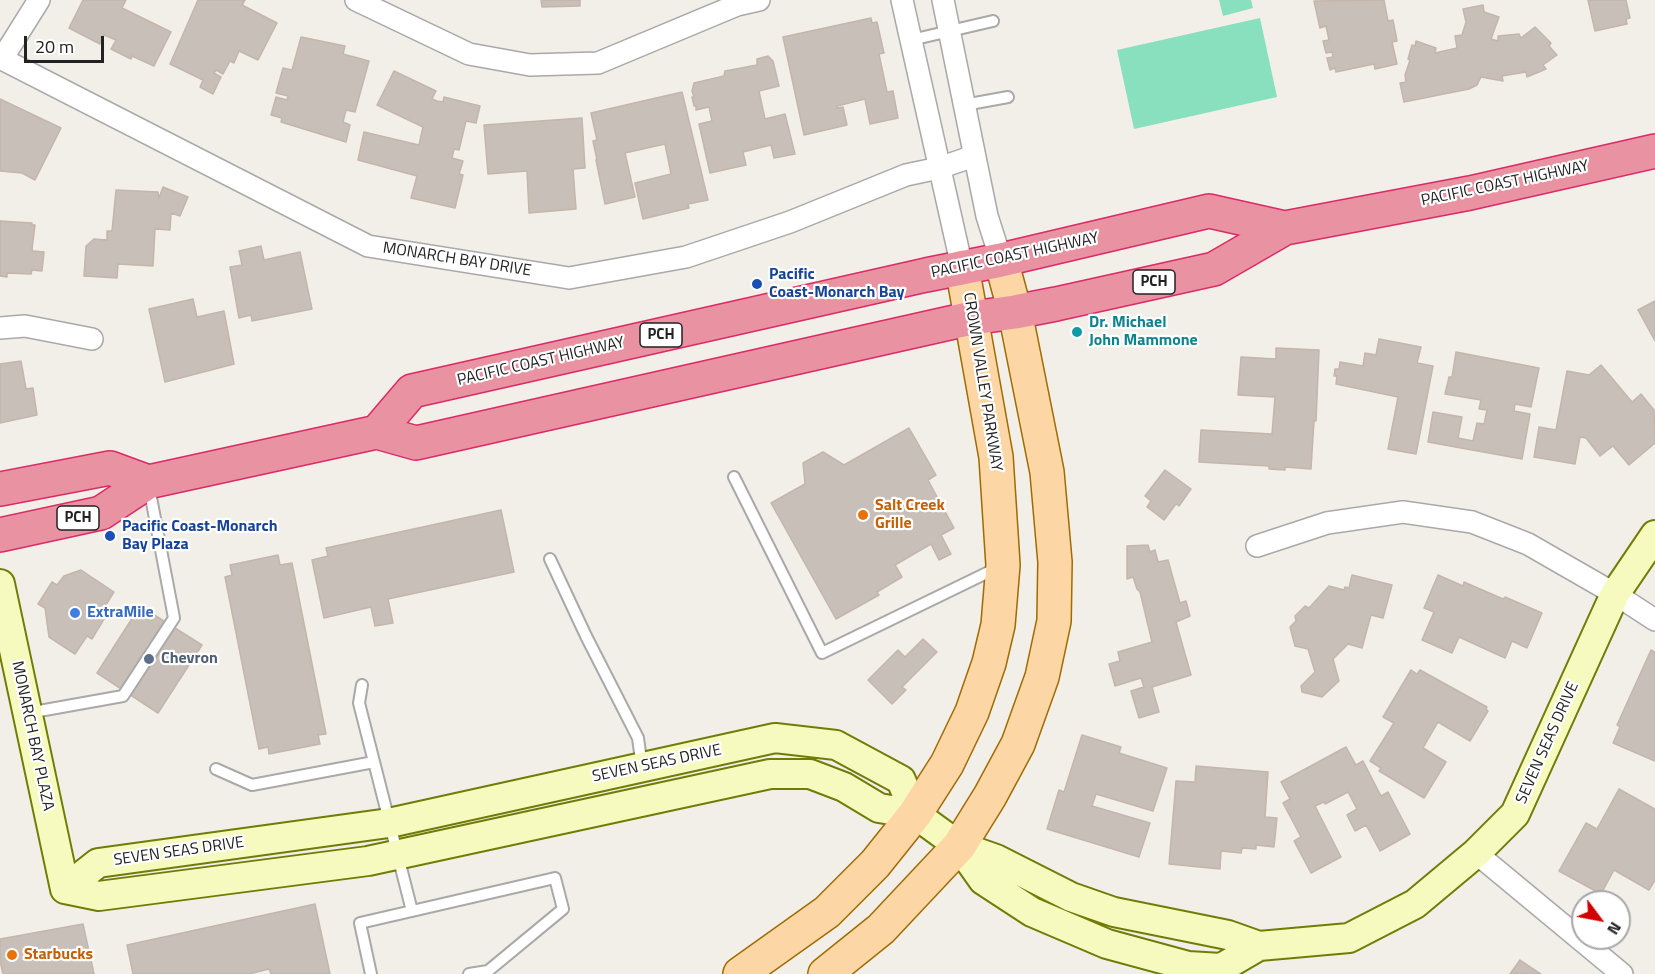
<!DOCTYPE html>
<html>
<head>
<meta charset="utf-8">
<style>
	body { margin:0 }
	#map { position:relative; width:1655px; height:974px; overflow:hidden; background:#f2efe9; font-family:"Titillium Web",sans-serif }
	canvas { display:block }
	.north { position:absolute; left:1571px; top:890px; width:60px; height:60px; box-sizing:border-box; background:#fff; border:2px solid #a7a7a7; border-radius:50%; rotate:122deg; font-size:16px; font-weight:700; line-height:24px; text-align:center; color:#222 }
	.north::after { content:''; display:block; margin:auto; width:21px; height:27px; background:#d40000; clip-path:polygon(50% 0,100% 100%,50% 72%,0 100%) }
	.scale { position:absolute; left:24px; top:36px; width:80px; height:27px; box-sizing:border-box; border:3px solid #222; border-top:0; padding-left:8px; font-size:18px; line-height:21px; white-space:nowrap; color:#222; -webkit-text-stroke:4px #fff; paint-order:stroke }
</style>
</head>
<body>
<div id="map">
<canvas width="1655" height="974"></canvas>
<div class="north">N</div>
<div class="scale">20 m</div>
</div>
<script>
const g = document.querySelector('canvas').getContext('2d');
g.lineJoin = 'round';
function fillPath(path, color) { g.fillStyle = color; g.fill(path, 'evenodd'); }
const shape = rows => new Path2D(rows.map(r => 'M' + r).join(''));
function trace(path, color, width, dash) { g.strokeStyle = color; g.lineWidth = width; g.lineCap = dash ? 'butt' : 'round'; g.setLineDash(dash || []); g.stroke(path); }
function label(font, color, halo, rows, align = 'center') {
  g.font = font + ' "Titillium Web",sans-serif'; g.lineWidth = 4.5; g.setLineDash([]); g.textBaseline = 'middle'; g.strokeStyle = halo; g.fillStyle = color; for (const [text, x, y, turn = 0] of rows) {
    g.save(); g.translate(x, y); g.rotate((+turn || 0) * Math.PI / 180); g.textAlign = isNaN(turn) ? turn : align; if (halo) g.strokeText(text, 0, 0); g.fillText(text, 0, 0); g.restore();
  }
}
const pitch = shape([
	[1219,0,1251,0,1253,8,1223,16],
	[1260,18,1277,97,1134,129,1117,50]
]);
const building = shape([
	[83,0,126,0,122,8,171,32,154,66,132,56,131,59,111,49,116,40,104,35,100,44,69,28,83,0],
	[198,0,245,0,242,5,277,23,258,60,239,51,234,63,230,61,223,74,216,70,214,73,221,77,213,94,200,87,203,80,170,64,198,0],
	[541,0,580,0,580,6,542,7,541,0],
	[1384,0,1388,21,1393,20,1397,41,1392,42,1397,64,1375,69,1374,64,1336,72,1335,68,1330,70,1327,58,1333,57,1332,52,1326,53,1323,41,1329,40,1326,26,1320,28,1314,1,1384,0],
	[1588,0,1626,0,1630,18,1626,19,1627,24,1595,31,1588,0],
	[1483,5,1484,12,1499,17,1491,39,1498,41,1498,36,1519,34,1521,38,1535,27,1551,43,1549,46,1557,55,1543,65,1546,69,1527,77,1526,72,1502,76,1503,81,1481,77,1477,85,1469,89,1404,102,1400,83,1406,82,1405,75,1410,60,1408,59,1412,45,1415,46,1416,41,1436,48,1435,53,1457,48,1455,36,1462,35,1466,22,1463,9,1483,5],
	[871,18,872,23,877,22,884,53,879,54,887,92,893,91,898,118,870,124,865,99,837,106,837,108,843,107,847,125,804,135,783,37,871,18],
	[301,37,345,46,343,54,369,61,355,112,346,110,343,122,350,125,346,142,281,122,282,118,271,115,276,97,287,100,288,96,276,93,283,68,292,70,301,37],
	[768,56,773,61,779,86,759,91,765,119,785,114,795,154,774,158,771,145,743,152,746,165,710,173,699,124,712,121,709,107,696,110,696,106,694,106,692,97,694,97,692,91,694,83,724,76,725,71,757,65,757,59,768,56],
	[394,71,436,91,432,99,437,101,443,102,444,97,480,106,476,123,466,121,459,150,454,149,452,158,463,161,459,174,463,175,455,208,411,198,417,176,358,160,364,132,419,145,423,127,377,105,394,71],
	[682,92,708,200,688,204,689,208,643,219,635,183,671,174,665,144,625,153,635,197,605,204,596,160,597,160,593,141,597,140,591,113,682,92],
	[0,99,61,128,35,180,22,173,0,171,0,99],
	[582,118,585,168,573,169,576,209,529,213,527,171,488,174,484,125,582,118],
	[163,187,188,197,180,216,171,213,170,230,155,229,153,266,118,264,117,278,84,276,86,246,94,239,107,240,107,231,112,231,116,190,158,192,159,198,163,187],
	[0,221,32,223,32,225,35,225,32,249,33,251,44,252,42,271,32,270,31,274,7,273,7,277,0,276,0,221],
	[261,246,264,260,300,252,312,309,252,321,251,315,239,318,230,267,242,265,239,251,261,246],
	[193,299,197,317,224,311,234,364,165,382,149,309,193,299],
	[1655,301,1655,341,1638,310,1655,301],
	[1379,339,1421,347,1417,363,1433,366,1416,454,1388,449,1398,397,1336,384,1337,376,1334,376,1335,369,1339,369,1340,362,1363,366,1365,353,1376,355,1379,339],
	[1276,348,1319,350,1316,421,1314,421,1311,469,1285,467,1285,470,1269,469,1269,466,1199,462,1201,430,1272,434,1275,397,1238,395,1241,357,1276,359,1276,348],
	[1456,352,1539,368,1531,407,1515,404,1514,411,1530,414,1522,459,1428,442,1433,412,1462,417,1458,438,1473,441,1477,423,1484,424,1487,410,1479,409,1481,400,1445,394,1449,377,1452,377,1456,352],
	[21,361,26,389,33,388,37,415,0,423,0,364,21,361],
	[1601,365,1632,402,1641,394,1654,410,1655,443,1629,465,1613,446,1600,456,1586,438,1580,437,1575,464,1534,457,1539,427,1556,430,1567,371,1589,375,1601,365],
	[909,428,936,475,928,480,954,528,941,535,951,554,939,560,931,544,895,565,902,577,877,592,879,595,836,619,771,503,805,484,803,463,823,452,844,465,909,428],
	[1165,470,1191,489,1179,506,1176,504,1164,520,1147,507,1151,501,1145,496,1165,470],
	[501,510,514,572,388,599,393,623,375,626,371,607,324,618,312,560,328,556,326,548,501,510],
	[1148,545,1150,552,1155,550,1158,562,1168,560,1180,603,1186,601,1190,616,1176,622,1191,675,1152,687,1159,712,1139,718,1131,691,1144,687,1141,678,1115,686,1109,664,1120,661,1118,652,1152,642,1140,592,1137,589,1133,577,1127,579,1127,546,1148,545],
	[278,555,280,565,292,563,326,734,318,735,320,744,269,754,268,747,259,749,225,577,232,575,230,565,278,555],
	[81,570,114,592,102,611,107,614,92,639,87,636,75,654,49,637,45,608,38,604,52,582,57,585,64,576,81,570],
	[1352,575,1392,585,1383,618,1371,615,1362,648,1348,644,1333,659,1339,681,1322,697,1302,692,1301,686,1315,672,1308,649,1295,646,1290,627,1296,621,1295,616,1305,606,1309,608,1329,586,1344,590,1345,587,1349,588,1352,575],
	[1438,575,1463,586,1464,582,1503,599,1505,597,1542,613,1527,648,1512,641,1505,658,1459,637,1452,653,1422,640,1434,612,1424,608,1438,575],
	[140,606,202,645,158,713,97,673,140,606],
	[923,639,937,652,902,687,906,690,892,704,868,680,898,650,905,657,923,639],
	[1651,650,1655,652,1655,761,1613,743,1620,727,1617,725,1651,650],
	[1411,670,1417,674,1420,670,1487,707,1486,709,1488,711,1470,741,1438,722,1423,748,1446,762,1424,798,1379,771,1381,768,1370,761,1394,723,1383,717,1411,670],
	[1082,735,1121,747,1119,753,1167,768,1153,811,1096,794,1092,806,1150,823,1139,857,1047,829,1059,790,1064,792,1082,735],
	[1346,747,1356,765,1363,761,1381,796,1388,792,1410,834,1380,851,1366,825,1355,831,1347,815,1357,809,1348,792,1325,804,1324,802,1315,806,1341,857,1311,873,1294,841,1301,837,1283,803,1290,799,1281,782,1346,747],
	[1196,766,1268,772,1265,817,1277,818,1274,847,1256,845,1256,849,1242,848,1241,853,1221,851,1220,869,1169,864,1176,781,1195,782,1196,766],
	[1619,789,1655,809,1655,880,1649,890,1614,870,1601,894,1559,871,1586,823,1597,829,1619,789],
	[315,904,330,974,271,974,269,969,249,974,133,974,127,945,315,904],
	[83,924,94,974,3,974,0,961,0,939,83,924],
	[1520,960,1541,974,1510,974,1520,960]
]);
const lane = shape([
	[911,40,993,21],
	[964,105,1008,97],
	[734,477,822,653,999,567],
	[550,559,586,636,638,738,642,767],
	[362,685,359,703,412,911,555,878,563,909,488,971,469,974],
	[28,713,123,696,174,618,149,487],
	[216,769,252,785,374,762],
	[371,974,360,923,412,911]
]);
const street = shape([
	[356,0,469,54,530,65,598,63,737,5,759,0],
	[902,0,962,267],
	[943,0,987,216,1001,260],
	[0,58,2,59,39,0],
	[2,59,368,246,569,278,686,257,790,222,906,175,939,168,974,156],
	[0,328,25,326,92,339],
	[1257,546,1327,523,1403,512,1472,522,1528,544,1615,594,1655,620],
	[1476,853,1622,974]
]);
const secondary = shape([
	[0,584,65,889],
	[959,846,983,880,1032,912,1107,944,1188,966,1221,968,1259,946],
	[65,889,99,896,368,861,770,774,810,774,844,787,879,808,915,814,959,846,996,859,1071,897,1114,912,1228,935,1259,946,1349,938,1415,904,1476,853,1515,814,1615,594,1655,535],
	[65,889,98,863,389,823,775,738,836,745,901,780,915,814]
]);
const primary = shape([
	[740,974,827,912,875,864,915,814,947,764,972,712,989,663,998,625,1003,565,996,457,962,267],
	[825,974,881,929,959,846,990,796,1018,744,1042,677,1054,621,1055,562,1047,472,1015,312,1001,260]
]);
const highway = shape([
	[377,432,412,391,926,275,1001,260,1209,211,1285,228],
	[0,489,110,468,148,482],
	[0,535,101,513,148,482,377,432,416,443,972,318,1015,312,1056,304,1214,269,1285,228,1470,193,1655,151]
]);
const markers = [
	[757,284,6,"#1a4fb4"],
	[1077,332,6,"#0f9aa8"],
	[863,515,6,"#e8710a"],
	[110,536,6,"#1a4fb4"],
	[75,613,6,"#3f7fe0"],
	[149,659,6,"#5c6f8a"],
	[12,955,6,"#e8710a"]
];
const shields = [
	[1154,282,42],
	[661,335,42],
	[78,518,42]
];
const shieldNames = [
	["PCH",1154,282],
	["PCH",661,335],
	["PCH",78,518]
];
const streetNames = [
	["PACIFIC COAST HIGHWAY",1505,184,-12],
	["PACIFIC COAST HIGHWAY",1015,256,-12],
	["MONARCH BAY DRIVE",457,260,9],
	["PACIFIC COAST HIGHWAY",541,362,-13],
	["CROWN VALLEY PARKWAY",982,382,81],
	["MONARCH BAY PLAZA",32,736,78],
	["SEVEN SEAS DRIVE",1548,743,-66],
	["SEVEN SEAS DRIVE",657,764,-12],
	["SEVEN SEAS DRIVE",179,852,-8]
];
const transitNames = [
	["Pacific",769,275],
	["Coast-Monarch Bay",769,293],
	["Pacific Coast-Monarch",122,527],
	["Bay Plaza",122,545]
];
const cultureNames = [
	["Dr. Michael",1089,323],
	["John Mammone",1089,341]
];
const foodNames = [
	["Salt Creek",875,506],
	["Grille",875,524],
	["Starbucks",24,955]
];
const shopNames = [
	["ExtraMile",87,613]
];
const serviceNames = [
	["Chevron",161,659]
];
fillPath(pitch, '#88e0be');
fillPath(building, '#c7bfb8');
trace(building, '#c4b6ab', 1.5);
trace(lane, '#a9a9a9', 14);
trace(street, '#a9a9a9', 24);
trace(secondary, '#707d05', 32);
trace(primary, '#a06b00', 36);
trace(highway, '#dc2a67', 36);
trace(lane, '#fff', 10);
trace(street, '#fff', 21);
trace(secondary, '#f7fabf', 28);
trace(primary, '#fcd6a4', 33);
trace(highway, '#e892a2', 33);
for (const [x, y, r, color] of markers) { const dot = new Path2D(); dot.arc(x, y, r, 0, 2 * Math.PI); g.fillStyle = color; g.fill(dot); trace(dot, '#fff', 2); }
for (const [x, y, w] of shields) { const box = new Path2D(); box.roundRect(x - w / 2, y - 12, w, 24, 4.5); g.fillStyle = '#fff'; g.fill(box); trace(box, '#222', 1.5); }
label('bold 15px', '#222', null, shieldNames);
label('16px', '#222', '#fff', streetNames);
label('bold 16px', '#164399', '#fff', transitNames, 'left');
label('bold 16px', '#0d838f', '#fff', cultureNames, 'left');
label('bold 16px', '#c56008', '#fff', foodNames, 'left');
label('bold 16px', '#366cbe', '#fff', shopNames, 'left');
label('bold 16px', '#4e5e75', '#fff', serviceNames, 'left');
</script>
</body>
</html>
